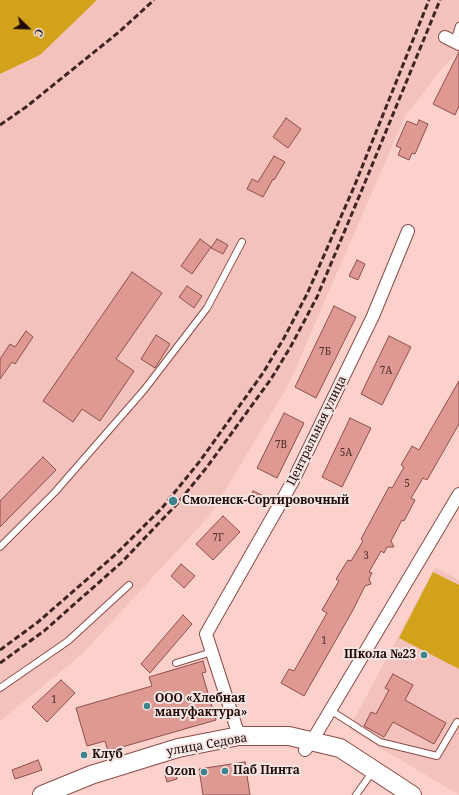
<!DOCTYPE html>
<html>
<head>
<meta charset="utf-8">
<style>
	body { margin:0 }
	#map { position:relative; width:459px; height:795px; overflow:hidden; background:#fcd0cb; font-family:"Noto Serif",serif }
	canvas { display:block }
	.north { position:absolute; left:8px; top:8px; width:40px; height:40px; -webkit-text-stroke:3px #f4e5e3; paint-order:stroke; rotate:113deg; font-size:11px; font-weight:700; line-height:16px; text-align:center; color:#210908 }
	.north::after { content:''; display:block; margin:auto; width:14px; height:18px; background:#210908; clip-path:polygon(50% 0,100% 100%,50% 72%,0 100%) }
</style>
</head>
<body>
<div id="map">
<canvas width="459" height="795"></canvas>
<div class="north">С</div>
</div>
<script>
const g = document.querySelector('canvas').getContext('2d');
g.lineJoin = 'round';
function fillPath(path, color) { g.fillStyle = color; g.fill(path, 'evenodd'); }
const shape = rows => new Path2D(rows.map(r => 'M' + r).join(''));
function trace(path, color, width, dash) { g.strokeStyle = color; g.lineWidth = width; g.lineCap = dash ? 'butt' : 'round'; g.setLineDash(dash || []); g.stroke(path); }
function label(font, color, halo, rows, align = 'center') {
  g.font = font + ' "Noto Serif",serif'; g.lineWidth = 4; g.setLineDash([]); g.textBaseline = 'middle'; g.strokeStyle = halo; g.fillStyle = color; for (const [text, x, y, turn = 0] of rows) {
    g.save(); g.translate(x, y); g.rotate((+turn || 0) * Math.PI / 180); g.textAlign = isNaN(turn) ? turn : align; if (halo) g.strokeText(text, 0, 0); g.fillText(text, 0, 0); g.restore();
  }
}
const built = shape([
	[97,0,459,0,459,52,444,66,405,116,288,386,210,515,82,654,0,721,0,74,40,55],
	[435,567,459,580,459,795,349,729]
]);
const green = shape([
	[0,0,97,0,40,55,0,74],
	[433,572,459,585,459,669,399,638]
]);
const building = shape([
	[459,52,459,106,455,115,433,104,459,52],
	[286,118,301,129,288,148,273,137,286,118],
	[419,120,428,124,415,154,412,153,409,160,398,155,401,148,396,146,407,121,417,125,419,120],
	[274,156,285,162,274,180,273,179,263,197,247,189,252,179,258,182,274,156],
	[200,239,211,247,192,274,181,266,200,239],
	[217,239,228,245,223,254,211,248,217,239],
	[357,260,365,264,358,280,349,276,357,260],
	[132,272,162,293,116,359,134,371,100,421,82,409,73,422,43,401,132,272],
	[187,286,202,296,194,308,179,297,187,286],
	[334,306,356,317,316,398,295,387,334,306],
	[26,331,33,337,15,364,12,362,0,379,0,359,10,344,15,347,26,331],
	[156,335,170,344,155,368,141,359,156,335],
	[389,336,411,347,382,405,361,394,389,336],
	[459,381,459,424,427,480,423,478,411,498,415,500,404,521,402,520,391,541,394,547,387,547,384,553,381,551,369,572,372,573,369,579,371,584,365,586,353,610,304,696,281,683,289,669,294,671,327,613,322,610,339,581,336,579,348,560,351,561,363,541,361,539,389,487,392,488,404,467,401,465,412,446,419,450,459,381],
	[284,413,304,423,277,478,257,468,284,413],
	[350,418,371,428,342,487,322,477,350,418],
	[43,457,56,470,0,527,0,501,43,457],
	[253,491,268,498,264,507,249,500,253,491],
	[223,516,240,532,213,560,196,544,223,516],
	[181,564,195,576,184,588,171,576,181,564],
	[183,615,192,624,150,673,141,664,183,615],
	[203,661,206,672,202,673,216,720,108,751,105,741,87,746,76,708,152,686,149,677,203,661],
	[393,674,413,685,405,700,446,723,434,744,393,722,384,737,364,726,371,712,376,714,389,690,385,688,393,674],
	[61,680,75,693,47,722,32,707,61,680],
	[38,760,42,770,15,779,12,770,38,760],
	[245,762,250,795,203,795,199,769,245,762],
	[175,768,177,779,167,782,164,771,175,768]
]);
const lane = shape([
	[454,42,459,26],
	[0,547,55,492,144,390,207,308,242,242],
	[176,663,212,652],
	[0,688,68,641,129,585],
	[330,710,380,742,437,756,457,722],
	[356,795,373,771]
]);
const street = shape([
	[445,37,459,44],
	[239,736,206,634,293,481,373,316,408,231],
	[305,750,312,741,459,494]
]);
const secondary = shape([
	[42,795,91,775,178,748,239,736,289,736,340,748,412,795]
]);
const rail = shape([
	[0,125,26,107,119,32,154,0],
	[0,650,38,622,116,554,162,508,200,461,263,373,284,338,307,294,354,187,429,0],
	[0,663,44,631,122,562,177,504,207,467,271,379,291,346,317,297,361,192,440,0]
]);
const markers = [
	[173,501,5,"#3c838c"],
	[424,655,4,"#3c838c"],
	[147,706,4,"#3c838c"],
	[84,755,4,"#3c838c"],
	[225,771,4,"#3c838c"],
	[204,772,4,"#3c838c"]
];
const numberNames = [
	["7Б",325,352],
	["7А",386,371],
	["7В",281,445],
	["5А",346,453],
	["5",407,484],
	["7Г",218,538],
	["3",366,556],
	["1",324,641],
	["1",54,700]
];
const streetNames = [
	["Центральная улица",317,431,-64],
	["улица Седова",207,745,-10]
];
const poiNames = [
	["Смоленск-Сортировочный",182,501],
	["Школа №23",416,655,"right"],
	["ООО «Хлебная",155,699],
	["мануфактура»",155,713],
	["Клуб",92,755],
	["Паб Пинта",233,771],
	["Ozon",196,772,"right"]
];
fillPath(built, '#f3c2bc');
fillPath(green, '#d3a21b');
fillPath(building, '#de9992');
trace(building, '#8e4f4a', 1);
trace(lane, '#8a4c47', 8);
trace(street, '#8a4c47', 14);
trace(secondary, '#8a4c47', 20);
trace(lane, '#fff', 6);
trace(street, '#fff', 12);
trace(secondary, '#fff', 18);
trace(rail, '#3f2523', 3, [6, 3]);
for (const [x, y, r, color] of markers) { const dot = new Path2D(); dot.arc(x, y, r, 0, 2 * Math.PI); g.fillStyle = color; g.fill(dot); trace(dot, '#f4e5e3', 1.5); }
label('10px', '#502d2a', null, numberNames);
label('12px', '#210908', '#f4e5e3', streetNames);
label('bold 12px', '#210908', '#f4e5e3', poiNames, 'left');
</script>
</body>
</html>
